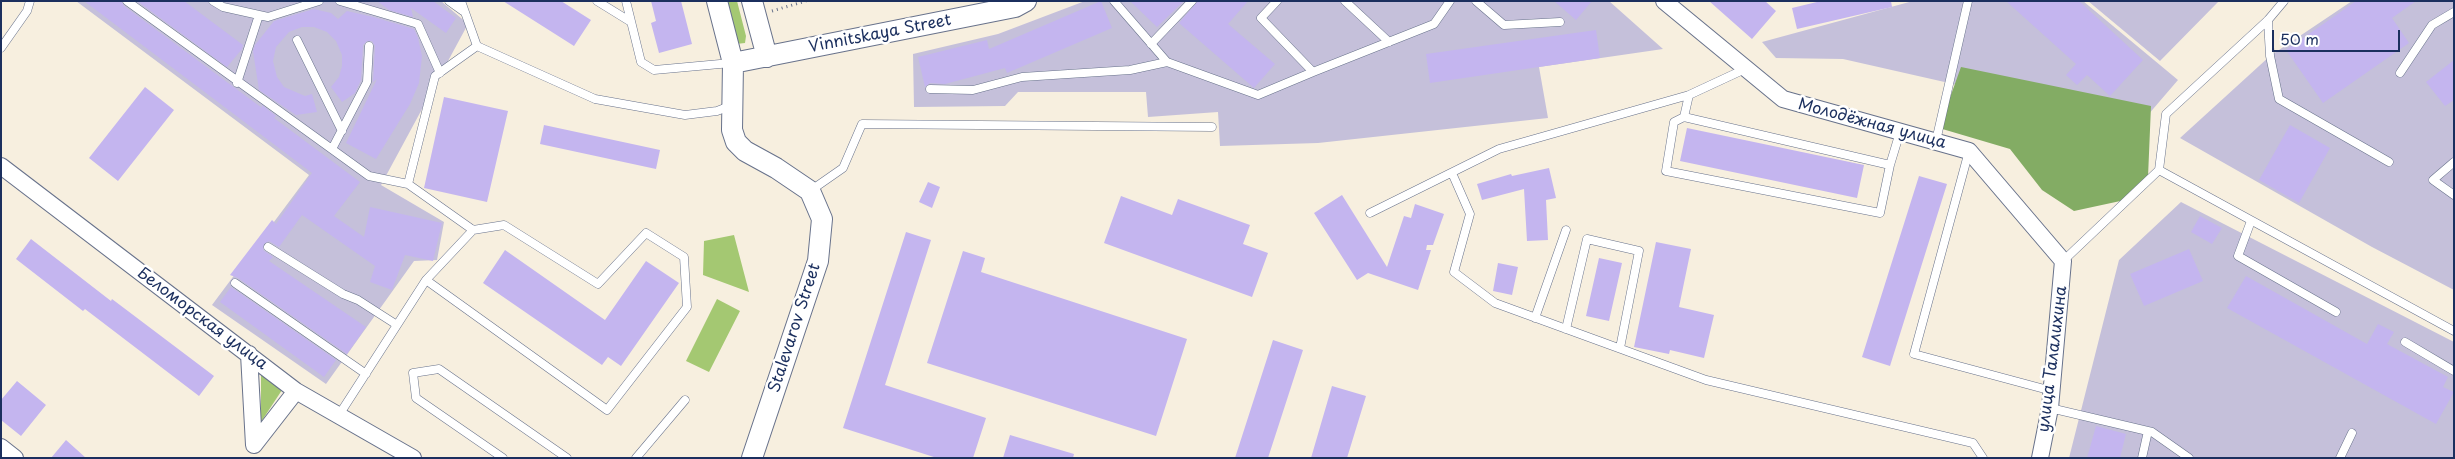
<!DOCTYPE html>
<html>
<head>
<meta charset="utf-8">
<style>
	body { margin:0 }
	#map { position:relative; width:2455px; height:459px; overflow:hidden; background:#f7efdf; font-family:"Playpen Sans",sans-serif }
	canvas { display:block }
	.frame { position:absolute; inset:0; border:2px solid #1b2f5e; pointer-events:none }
	.scale { position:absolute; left:2272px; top:30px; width:128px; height:22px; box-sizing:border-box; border:2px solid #1b2f5e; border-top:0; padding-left:6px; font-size:15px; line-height:18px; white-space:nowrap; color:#1b2f5e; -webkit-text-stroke:4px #fff; paint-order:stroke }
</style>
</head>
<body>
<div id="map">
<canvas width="2455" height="459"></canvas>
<div class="frame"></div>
<div class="scale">50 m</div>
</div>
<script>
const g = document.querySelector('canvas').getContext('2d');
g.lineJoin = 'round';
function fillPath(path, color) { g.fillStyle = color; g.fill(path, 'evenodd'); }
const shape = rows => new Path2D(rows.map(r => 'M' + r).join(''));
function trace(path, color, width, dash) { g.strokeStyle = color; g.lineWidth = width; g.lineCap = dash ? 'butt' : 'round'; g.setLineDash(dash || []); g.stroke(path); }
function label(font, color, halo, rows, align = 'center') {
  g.font = font + ' "Playpen Sans",sans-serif'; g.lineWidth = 5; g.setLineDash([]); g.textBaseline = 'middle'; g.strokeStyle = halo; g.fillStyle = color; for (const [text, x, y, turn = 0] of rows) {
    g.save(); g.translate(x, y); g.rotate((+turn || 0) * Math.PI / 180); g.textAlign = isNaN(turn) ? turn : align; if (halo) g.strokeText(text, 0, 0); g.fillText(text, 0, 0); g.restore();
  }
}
const industrial = shape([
	[76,1,441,1,468,24,381,185,444,222,437,260,414,261,326,384,212,305,309,175],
	[1085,1,1609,1,1663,49,1539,67,1548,118,1318,143,1220,146,1218,112,1148,117,1146,92,1018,92,1005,106,914,107,913,54,998,34],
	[1913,1,2083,1,2178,80,2135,130,1949,83,1843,59,1776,58,1762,42],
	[2088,1,2219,1,2160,61],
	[2352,1,2454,1,2454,290,2372,247,2180,138,2270,56],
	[2181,202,2454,342,2454,458,2069,458,2119,260]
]);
const green = shape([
	[722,1,737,1,746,36,745,43,736,44],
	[734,235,749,292,703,275,704,241],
	[717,299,740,311,709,372,686,361],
	[261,373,282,390,261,422]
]);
const forest = shape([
	[1961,67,2151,106,2148,177,2125,200,2074,211,2042,190,2010,149,1939,128]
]);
const building = shape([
	[84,1,121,1,124,6,262,108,262,105,276,116,274,118,360,182,334,216,364,237,370,207,442,223,433,261,405,255,392,290,370,282,375,266,302,215,279,247,269,241,264,244,263,250,273,257,269,261,366,327,347,354,238,278,230,275,272,220,276,224,312,173],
	[137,1,184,1,243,45,242,49,227,67],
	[377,1,433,1,456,18,446,33,411,8,413,17,389,10],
	[503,1,561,1,591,20,574,46],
	[651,1,681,1,692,44,659,53,651,23,656,21],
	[1101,1,1112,28,1007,73,1005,68,945,84,930,83,925,87,918,57,987,40,989,49],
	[1130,1,1184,1,1157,27],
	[1198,1,1248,1,1228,24,1275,64,1254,88,1179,23],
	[1554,1,1592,1,1576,20],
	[1709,1,1765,1,1776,11,1752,39],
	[1821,1,1891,1,1892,7,1797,29,1792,8],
	[2006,1,2079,1,2143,60,2110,96,2087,75,2077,85,2066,75,2076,64],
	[2356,1,2416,1,2392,18,2409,43,2323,103,2286,50],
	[314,9,331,13,338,19,347,11,373,17,414,29,418,38,422,56,419,83,410,104,376,159,346,143,377,79,373,82,375,46,372,41,367,41,363,45,361,80,355,93,342,102,331,87,339,77,342,66,342,55,336,41,327,32,314,27,302,27,289,32,276,47,273,61,277,77,284,87,305,96,312,94,317,112,296,115,259,90,253,51,255,45,274,21],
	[1596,30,1600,58,1430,83,1426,54],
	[2454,60,2454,100,2445,106,2426,82],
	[145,87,174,110,118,181,89,158],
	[444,97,508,111,487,202,424,188],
	[544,125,660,150,656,169,540,144],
	[2290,125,2330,148,2299,203,2259,180],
	[1687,128,1864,165,1857,198,1680,161],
	[1549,168,1556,198,1546,200,1548,240,1527,241,1524,189,1482,200,1477,184,1511,174,1512,176],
	[1919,176,1947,184,1890,366,1862,357],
	[928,182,940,187,932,208,919,202],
	[1342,195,1387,267,1404,216,1411,218,1415,204,1444,214,1433,245,1427,245,1426,250,1431,250,1418,290,1368,273,1357,280,1314,213],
	[1121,196,1172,215,1178,199,1250,225,1243,244,1268,253,1252,297,1104,243],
	[2200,216,2222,228,2212,244,2191,232],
	[906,232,931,240,885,385,986,418,973,458,937,458,843,428],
	[31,239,111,301,112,299,214,376,199,396,85,309,83,311,16,259],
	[1656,242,1691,249,1679,307,1714,315,1704,358,1670,350,1669,354,1634,347],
	[2189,249,2203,281,2144,306,2130,274],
	[505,250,605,320,646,261,679,283,621,366,608,357,602,365,483,283],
	[963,251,985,258,981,272,1187,339,1156,436,927,363],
	[1599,258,1622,263,1609,321,1586,316],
	[1498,263,1518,267,1512,295,1493,291],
	[2246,276,2367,344,2378,324,2394,332,2387,344,2448,377,2443,387,2454,392,2436,424,2227,308],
	[231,287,336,360,324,377,220,302],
	[1273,340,1303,350,1268,458,1235,458],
	[17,381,46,405,21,436,1,420,1,400],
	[1332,386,1366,396,1347,458,1311,458],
	[2096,426,2126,434,2120,458,2087,458],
	[1010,435,1074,454,1073,458,1003,458],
	[66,440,86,458,51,458]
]);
const path = shape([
	[772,11,806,1]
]);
const service = shape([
	[127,1,369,176,408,184],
	[213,1,223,7,268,17,319,1],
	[340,1,418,24,440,73],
	[449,1,463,11],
	[461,1,477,46],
	[597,1,631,22],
	[626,1,641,62,654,70,731,63],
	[1277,1,1261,18,1313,72,1434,24,1450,1],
	[1345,1,1389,42],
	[1476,1,1504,25,1560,22],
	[2268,20,2270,56,2279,99,2389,162],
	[297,40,342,131],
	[1151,44,1192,1],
	[1,48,27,11,30,1],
	[1167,62,1258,95,1313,72],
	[2400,73,2432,25,2454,12],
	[237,83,259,15],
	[930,89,973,90,1022,77,1130,70,1167,62,1114,1],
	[1689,95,1684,117,1890,165,1900,132],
	[1684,117,1674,122,1666,171,1880,213,1890,165],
	[1936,141,1968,1],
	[332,149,367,82,369,46],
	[1969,151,1914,354,2052,391],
	[2454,162,2433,180,2454,195],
	[2159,170,2454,331],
	[1452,173,1470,214,1454,272,1495,303,1706,380,1973,443,1983,458],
	[810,191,843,168,862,124,1212,127],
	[1370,213,1499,149,1689,95,1745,69],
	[2251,221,2238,256,2336,312],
	[268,247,343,294,358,300,397,325],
	[2063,261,2159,170,2166,114,2268,20,2284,1],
	[426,280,607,410,687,307,684,257,646,233,598,284,504,225,473,230],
	[235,283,366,374],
	[1535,318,1566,230],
	[1566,329,1587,239,1639,251,1620,348],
	[2405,342,2454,371],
	[2050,408,2152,432,2189,458],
	[339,415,426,280,473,230,408,184,435,76,477,46,595,99,685,115,717,111,730,106],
	[503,458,416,398,413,373,439,369,567,458],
	[636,458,685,400],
	[2142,458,2148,431],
	[2340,458,2352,433]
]);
const minor = shape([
	[1664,1,1783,99,1969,151,2063,261,2050,408,2040,458],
	[1,166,296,391,413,458],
	[249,354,254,445,296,391],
	[1,447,15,458]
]);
const tertiary = shape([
	[717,1,733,63,732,130,736,142,745,151,776,168,810,191,822,219,818,261,752,458],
	[752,1,767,57],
	[733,63,1015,7,1026,1]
]);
const streetNames = [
	["Vinnitskaya Street",880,34,-11],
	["Молодёжная улица",1872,124,15],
	["Беломорская улица",202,319,37],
	["Stalevarov Street",795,328,-72],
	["улица Талалихина",2053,359,-83]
];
fillPath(industrial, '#c5c0da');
fillPath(green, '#a4c872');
fillPath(forest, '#83ac64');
fillPath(building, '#c4b5ef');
trace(service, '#68728b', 9);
trace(minor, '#68728b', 18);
trace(tertiary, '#68728b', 22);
trace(path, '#68728b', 3, [1, 4]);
trace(service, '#fff', 8);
trace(minor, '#fff', 16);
trace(tertiary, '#fff', 20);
label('16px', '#1b2f5e', '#fff', streetNames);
</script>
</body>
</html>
